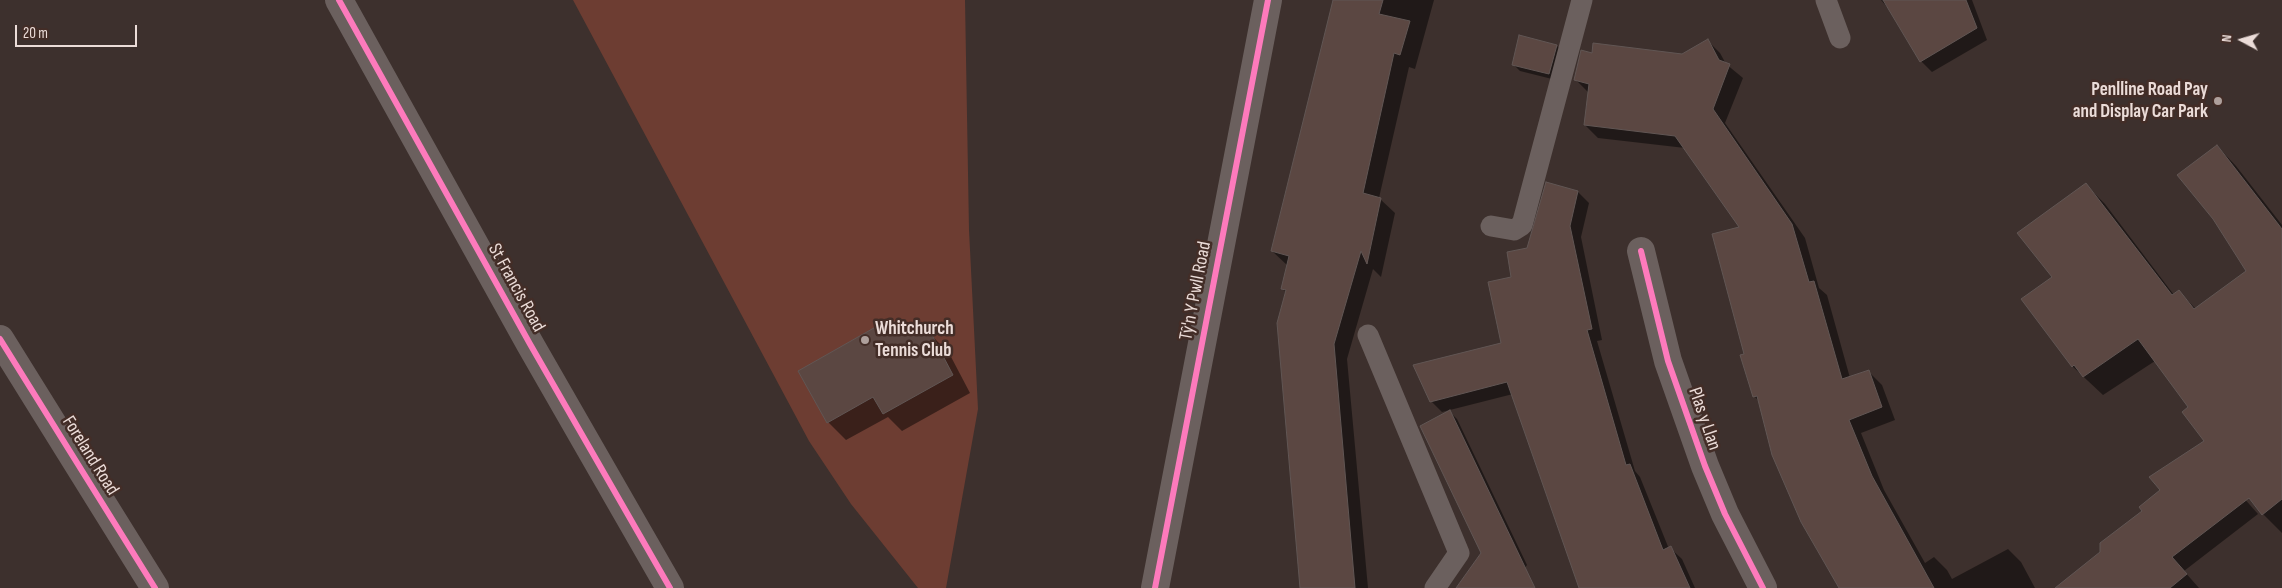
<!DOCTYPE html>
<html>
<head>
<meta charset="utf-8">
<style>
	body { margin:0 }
	#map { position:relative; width:2282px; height:588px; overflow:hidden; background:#3d302d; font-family:"Sofia Sans Condensed",sans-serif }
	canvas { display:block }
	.north { position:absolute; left:2217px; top:15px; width:50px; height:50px; -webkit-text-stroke:4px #432d27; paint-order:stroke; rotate:276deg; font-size:14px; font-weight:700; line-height:20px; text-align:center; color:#ebdcd8 }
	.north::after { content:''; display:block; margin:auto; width:18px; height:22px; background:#ebdcd8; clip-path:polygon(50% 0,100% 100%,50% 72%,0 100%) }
	.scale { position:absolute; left:15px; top:25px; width:122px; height:22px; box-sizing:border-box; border:2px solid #ebdcd8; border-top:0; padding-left:6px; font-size:15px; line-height:18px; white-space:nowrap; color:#ebdcd8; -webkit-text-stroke:4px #432d27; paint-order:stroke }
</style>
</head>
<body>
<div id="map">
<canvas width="2282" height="588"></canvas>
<div class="north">N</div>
<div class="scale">20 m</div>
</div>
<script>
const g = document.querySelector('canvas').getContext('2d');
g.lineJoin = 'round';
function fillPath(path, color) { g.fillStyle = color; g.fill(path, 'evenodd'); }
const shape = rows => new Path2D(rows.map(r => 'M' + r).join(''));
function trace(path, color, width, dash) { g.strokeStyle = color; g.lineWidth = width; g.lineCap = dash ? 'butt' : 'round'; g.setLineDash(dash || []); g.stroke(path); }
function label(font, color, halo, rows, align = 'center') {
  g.font = font + ' "Sofia Sans Condensed",sans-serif'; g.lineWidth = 5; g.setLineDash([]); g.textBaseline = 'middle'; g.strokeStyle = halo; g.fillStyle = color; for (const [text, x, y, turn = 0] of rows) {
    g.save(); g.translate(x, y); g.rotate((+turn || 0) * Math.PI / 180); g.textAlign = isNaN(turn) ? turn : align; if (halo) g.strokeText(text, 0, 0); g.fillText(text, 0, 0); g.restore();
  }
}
const green = shape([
	[573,0,965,0,969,230,978,409,946,588,918,588,851,504,809,441]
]);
const shadow = shape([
	[1334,0,1434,0,1415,69,1409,67,1379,198,1395,213,1381,277,1373,269,1347,359,1368,588,1301,588,1286,292,1282,289,1288,266,1272,251],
	[1881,0,1972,0,1987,40,1932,72,1921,61,1893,14],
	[1707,40,1720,53,1726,64,1743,78,1725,123,1805,238,1819,288,1827,295,1850,378,1869,372,1882,385,1895,420,1861,433,1884,490,1925,563,1934,557,1947,570,1952,579,2008,549,2021,562,2035,588,1840,588,1760,402,1754,396,1741,227,1685,148,1598,138,1585,125,1588,92,1575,79,1593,55,1682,55],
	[1557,46,1564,53,1556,80,1520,71,1513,64],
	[2217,146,2236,166,2282,225,2282,404,2155,361,2103,395,2072,366,2053,277,2086,185,2105,204,2174,295,2178,291,2196,309,2248,272],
	[1578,192,1589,203,1581,237,1602,340,1597,341,1635,471,1640,477,1669,549,1670,548,1682,559,1695,588,1580,588,1513,394,1442,412,1431,401,1503,344,1513,278,1528,249],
	[930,334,949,353,970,393,902,431,888,417,846,440,828,422],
	[1450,412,1457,419,1527,565,1510,588,1458,588,1482,553],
	[2282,437,2282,533,2263,514],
	[2210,460,2258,514,2184,571,2199,588,2057,588]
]);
const building = shape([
	[1333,0,1383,0,1379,14,1410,21,1400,55,1394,53,1363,193,1381,198,1367,264,1361,251,1334,344,1355,588,1300,588,1277,323,1286,290,1281,289,1289,256,1271,251,1333,0],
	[1883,0,1966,0,1977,28,1920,62,1883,0],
	[1519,35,1557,45,1549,74,1512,65,1519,35],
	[1708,39,1719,60,1730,64,1713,109,1792,224,1809,282,1814,281,1842,379,1869,370,1882,407,1849,420,1872,476,1934,588,1839,588,1801,522,1772,455,1757,396,1753,397,1740,355,1744,354,1712,234,1739,227,1675,136,1584,125,1589,84,1574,80,1581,50,1592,53,1593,43,1682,54,1708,39],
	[2217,145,2282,229,2282,499,2262,515,2249,498,2172,557,2187,574,2170,588,2055,588,2100,552,2100,543,2142,511,2139,507,2160,490,2149,477,2204,441,2182,412,2188,407,2138,339,2083,377,2074,365,2072,367,2021,299,2052,277,2017,233,2086,183,2172,295,2179,290,2194,309,2246,271,2213,219,2177,175,2217,145],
	[1546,182,1578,191,1570,226,1592,329,1587,330,1626,465,1630,464,1663,550,1671,546,1690,588,1579,588,1507,382,1430,402,1413,365,1501,343,1488,282,1511,277,1507,252,1527,248,1546,182],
	[888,320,931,333,953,375,883,414,873,397,827,423,798,371,888,320],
	[1450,410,1535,588,1456,588,1481,553,1420,426,1450,410]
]);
const lane = shape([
	[1826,0,1840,38],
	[1491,226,1514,230,1522,225,1582,0],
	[1368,335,1459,553,1435,588]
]);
const street = shape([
	[339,0,530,344,670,588],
	[1641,251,1668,361,1705,466,1725,514,1763,588],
	[0,339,155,588],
	[1155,588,1268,0]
]);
const cycleway = shape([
	[339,0,530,344,670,588],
	[1641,251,1668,361,1705,466,1725,514,1763,588],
	[0,339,155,588],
	[1155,588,1268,0]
]);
const markers = [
	[2218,101,5,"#aea09c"],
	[865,340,5,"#aea09c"]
];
const poiNames = [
	["Penlline Road Pay",2208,90],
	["and Display Car Park",2208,112],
	["Whitchurch",875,329,"left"],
	["Tennis Club",875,351,"left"]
];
const streetNames = [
	["St Francis Road",516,288,61],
	["Tŷ'n Y Pwll Road",1196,291,-79],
	["Plas y Llan",1704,419,71],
	["Foreland Road",90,456,58]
];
fillPath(green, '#6d3d32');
fillPath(shadow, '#0007');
fillPath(building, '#5b4742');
trace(building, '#615654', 1);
trace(lane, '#6b605e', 21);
trace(street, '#6b605e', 28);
trace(cycleway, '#fd7abc', 6);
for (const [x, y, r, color] of markers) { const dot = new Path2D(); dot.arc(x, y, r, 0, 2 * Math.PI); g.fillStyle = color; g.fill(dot); trace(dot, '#432d27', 2); }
label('bold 19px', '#ebdcd8', '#432d27', poiNames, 'right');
label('19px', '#ebdcd8', '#432d27', streetNames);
</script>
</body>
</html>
